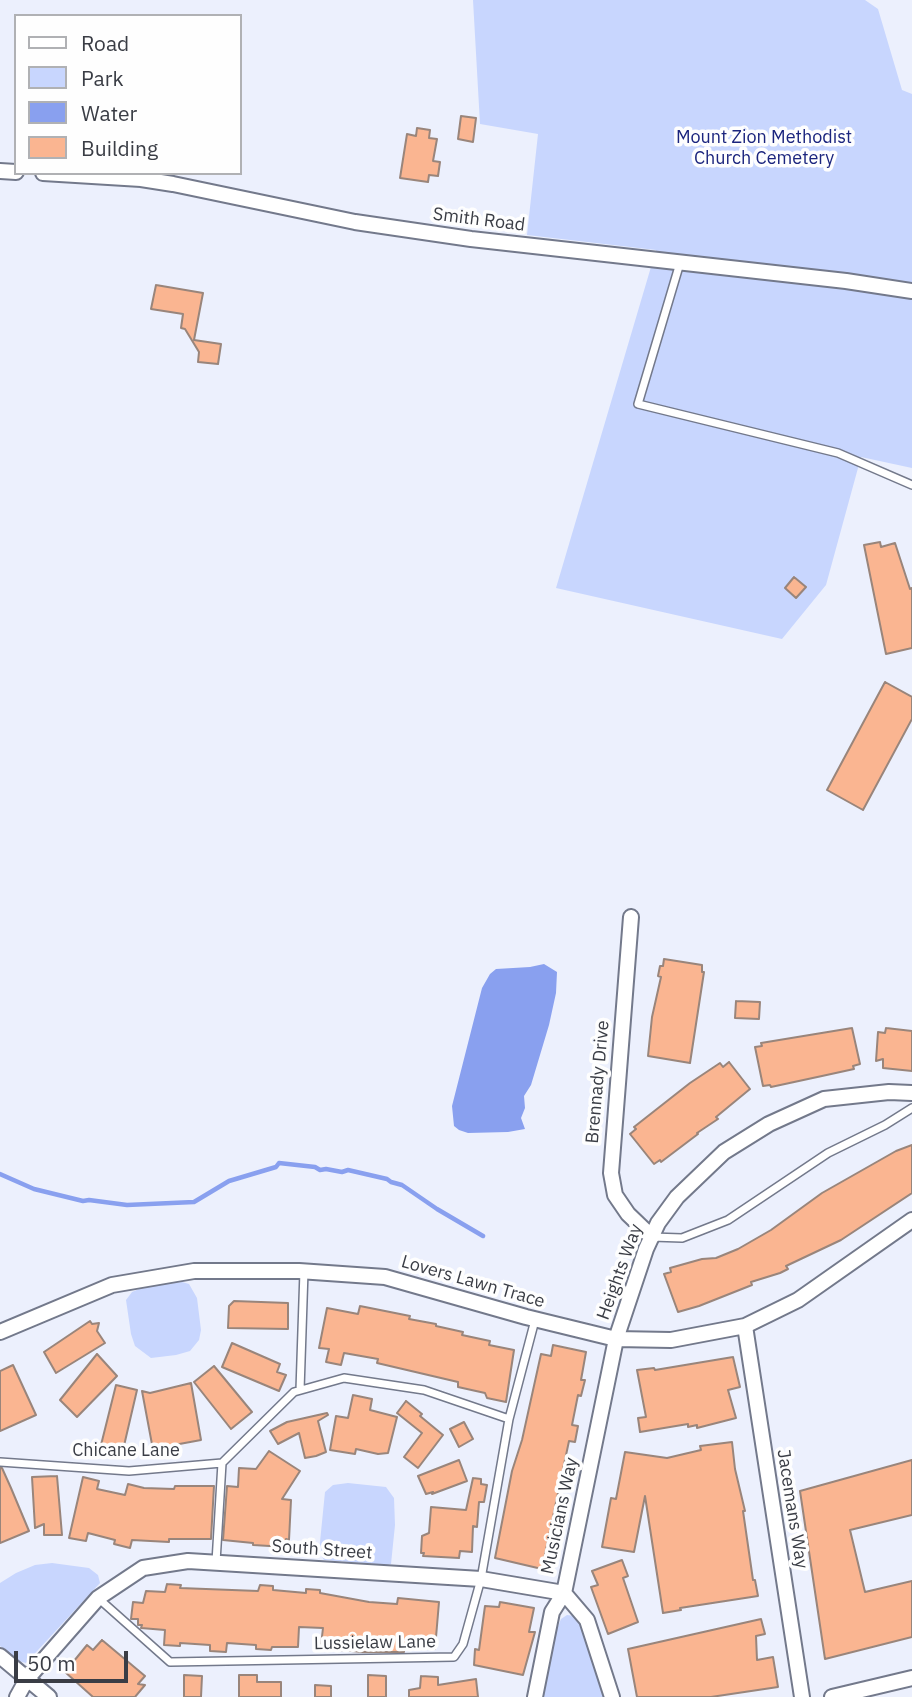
<!DOCTYPE html>
<html>
<head>
<meta charset="utf-8">
<style>
	body { margin:0 }
	#map { position:relative; width:912px; height:1697px; overflow:hidden; background:#ecf0fd; font-family:"IBM Plex Sans",sans-serif }
	canvas { display:block }
	.legend { position:absolute; left:14px; top:14px; width:228px; height:161px; box-sizing:border-box; background:#fefefe; border:2px solid #b0b1b4; margin:0; padding:9px 12px; list-style:none; font-size:21px; color:#3a3d45 }
	.legend li { display:flex; align-items:center; gap:14px; height:35px }
	.legend b { width:35px; border:2px solid #b0b1b4 }
	.scale { position:absolute; left:14px; top:1651px; width:114px; height:32px; box-sizing:border-box; border:4px solid #3a3d45; border-top:0; padding-left:9px; font-size:21px; line-height:24px; white-space:nowrap; color:#3a3d45; -webkit-text-stroke:5px #fefefe; paint-order:stroke }
</style>
</head>
<body>
<div id="map">
<canvas width="912" height="1697"></canvas>
<ul class="legend">
<li><b style="height:9px;background:#fff"></b>Road</li>
<li><b style="height:19px;background:#c8d6fe"></b>Park</li>
<li><b style="height:19px;background:#89a0ef"></b>Water</li>
<li><b style="height:19px;background:#fab591"></b>Building</li>
</ul>
<div class="scale">50 m</div>
</div>
<script>
const g = document.querySelector('canvas').getContext('2d');
g.lineJoin = 'round';
function fillPath(path, color) { g.fillStyle = color; g.fill(path, 'evenodd'); }
const shape = rows => new Path2D(rows.map(r => 'M' + r).join(''));
function trace(path, color, width, dash) { g.strokeStyle = color; g.lineWidth = width; g.lineCap = dash ? 'butt' : 'round'; g.setLineDash(dash || []); g.stroke(path); }
function label(font, color, halo, rows, align = 'center') {
  g.font = font + ' "IBM Plex Sans",sans-serif'; g.lineWidth = 7; g.setLineDash([]); g.textBaseline = 'middle'; g.strokeStyle = halo; g.fillStyle = color; for (const [text, x, y, turn = 0] of rows) {
    g.save(); g.translate(x, y); g.rotate((+turn || 0) * Math.PI / 180); g.textAlign = isNaN(turn) ? turn : align; if (halo) g.strokeText(text, 0, 0); g.fillText(text, 0, 0); g.restore();
  }
}
const green = shape([
	[473,0,865,0,878,9,902,90,912,94,912,468,861,457,826,585,782,639,556,588,656,250,527,235,538,134,480,124],
	[182,1282,189,1284,197,1298,201,1330,199,1340,190,1351,176,1355,151,1358,135,1346,131,1334,126,1300,132,1292,144,1287],
	[348,1483,386,1487,394,1498,395,1525,391,1564,387,1565,324,1560,319,1552,325,1492,333,1485],
	[52,1563,89,1568,98,1575,100,1583,26,1663,19,1661,0,1646,0,1583,16,1573,35,1565],
	[567,1615,575,1616,580,1624,607,1697,543,1697,557,1629,561,1619]
]);
const water = shape([
	[544,964,557,972,556,993,549,1025,531,1085,524,1096,525,1108,521,1118,525,1129,508,1132,468,1133,459,1130,454,1126,452,1106,482,988,490,974,496,969,530,967]
]);
const stream = shape([
	[0,1174,34,1189,83,1201,89,1200,127,1205,194,1202,229,1181,276,1167,279,1163,315,1167,320,1170,326,1169,342,1172,348,1170,387,1179,391,1182,402,1185,437,1209,483,1236]
]);
const building = shape([
	[461,116,476,118,473,142,458,139,461,116],
	[417,128,430,130,429,138,437,139,433,161,440,162,438,176,429,175,428,182,400,178,407,134,416,136,417,128],
	[156,285,203,293,194,340,221,344,218,364,198,362,199,352,185,329,181,328,183,314,151,309,156,285],
	[880,542,881,547,895,543,910,589,912,588,912,648,886,654,864,545,880,542],
	[794,577,806,587,796,598,785,588,794,577],
	[885,682,912,697,912,719,863,810,827,790,885,682],
	[664,959,702,965,702,972,704,972,690,1063,648,1056,652,1017,661,977,658,976,660,966,663,966,664,959],
	[736,1001,760,1002,759,1019,735,1018,736,1001],
	[852,1028,860,1064,853,1066,854,1069,822,1076,771,1087,770,1085,763,1086,755,1047,762,1046,761,1043,852,1028],
	[886,1028,912,1031,912,1071,883,1068,883,1059,876,1061,878,1032,885,1033,886,1028],
	[729,1062,750,1089,716,1117,718,1119,697,1133,698,1134,661,1162,660,1160,654,1164,630,1134,636,1129,634,1127,690,1083,720,1063,723,1067,729,1062],
	[912,1145,912,1193,841,1240,786,1266,788,1269,780,1273,751,1282,752,1285,699,1306,678,1312,664,1274,671,1272,670,1268,702,1259,716,1258,738,1249,771,1230,822,1193,896,1151,912,1145],
	[234,1301,288,1303,288,1329,228,1328,229,1306,234,1301],
	[360,1306,410,1316,409,1319,436,1324,436,1326,463,1332,462,1335,490,1341,489,1345,514,1350,506,1402,487,1398,485,1393,458,1387,458,1382,377,1363,378,1359,344,1353,341,1365,326,1362,329,1349,319,1348,327,1308,358,1314,360,1306],
	[90,1321,92,1324,99,1323,97,1331,105,1343,56,1373,44,1352,90,1321],
	[232,1343,280,1364,277,1372,286,1375,279,1391,222,1367,232,1343],
	[553,1345,586,1352,581,1380,585,1380,581,1396,578,1395,572,1425,578,1426,575,1442,569,1441,542,1569,495,1558,512,1471,522,1440,541,1354,551,1356,553,1345],
	[97,1354,117,1376,77,1417,60,1400,97,1354],
	[733,1357,740,1387,728,1390,736,1418,697,1428,697,1425,688,1427,688,1424,640,1432,638,1418,646,1417,637,1370,654,1368,655,1370,733,1357],
	[13,1365,36,1415,0,1431,0,1371,13,1365],
	[214,1366,252,1412,231,1429,194,1382,214,1366],
	[191,1383,201,1440,174,1445,175,1451,154,1455,142,1391,150,1393,191,1383],
	[116,1385,137,1390,123,1450,101,1445,116,1385],
	[353,1395,372,1399,370,1410,397,1417,388,1453,378,1454,356,1449,355,1454,330,1450,336,1416,348,1418,353,1395],
	[406,1401,422,1414,420,1416,443,1435,418,1468,404,1457,422,1433,397,1413,406,1401],
	[327,1413,328,1415,318,1421,326,1452,316,1456,305,1458,299,1433,278,1444,270,1431,287,1422,327,1413],
	[464,1422,473,1439,459,1447,450,1429,464,1422],
	[732,1442,735,1469,745,1511,743,1511,753,1580,755,1580,758,1596,680,1608,681,1610,663,1613,645,1496,634,1552,602,1547,611,1498,616,1499,625,1452,667,1458,701,1450,700,1446,732,1442],
	[269,1451,300,1471,282,1499,291,1500,289,1540,286,1539,286,1547,253,1545,253,1543,223,1540,227,1486,238,1487,239,1468,256,1469,269,1451],
	[459,1460,467,1481,432,1494,433,1492,426,1494,418,1476,459,1460],
	[912,1460,912,1515,850,1530,865,1592,912,1581,912,1637,825,1659,800,1491,912,1460],
	[0,1468,2,1468,11,1488,29,1531,0,1543,0,1468],
	[57,1476,62,1535,44,1535,44,1524,35,1528,32,1477,57,1476],
	[83,1477,99,1481,97,1489,125,1495,128,1484,144,1488,174,1489,175,1486,214,1486,211,1539,169,1539,169,1542,132,1540,130,1548,114,1544,115,1540,88,1533,86,1541,69,1538,83,1477],
	[473,1478,481,1479,481,1484,487,1485,484,1502,479,1502,477,1527,473,1526,472,1552,460,1551,459,1558,423,1556,424,1553,421,1553,422,1536,429,1533,431,1507,466,1510,473,1478],
	[622,1560,628,1576,623,1578,638,1622,608,1634,591,1587,598,1585,592,1571,622,1560],
	[167,1584,181,1585,180,1588,258,1591,260,1585,273,1586,273,1590,306,1593,306,1589,320,1590,320,1593,369,1602,397,1604,398,1598,439,1602,435,1649,404,1649,404,1652,363,1652,327,1649,328,1645,321,1645,323,1628,299,1627,298,1647,272,1647,271,1650,256,1649,256,1645,227,1643,226,1652,210,1651,210,1645,180,1643,180,1646,164,1645,165,1630,141,1628,142,1625,138,1625,138,1619,131,1619,133,1602,143,1603,146,1591,165,1592,167,1584],
	[500,1602,534,1608,529,1632,535,1632,523,1675,474,1665,475,1649,479,1650,485,1606,499,1607,500,1602],
	[761,1619,765,1634,756,1636,757,1660,773,1657,778,1687,711,1697,637,1697,628,1649,761,1619],
	[102,1640,145,1676,138,1684,145,1685,135,1697,93,1697,65,1672,87,1645,93,1650,102,1640],
	[184,1675,202,1676,201,1697,184,1697,184,1675],
	[239,1675,257,1675,257,1682,281,1682,281,1697,239,1697,239,1675],
	[368,1675,386,1676,386,1697,368,1697,368,1675],
	[421,1676,438,1677,438,1685,476,1679,478,1697,409,1697,409,1690,420,1688,421,1676],
	[315,1685,331,1686,331,1697,315,1697,315,1685]
]);
const service = shape([
	[680,263,638,404,838,453,912,485],
	[652,1237,682,1238,728,1220,828,1153,885,1125,912,1108],
	[300,1390,304,1271],
	[0,1462,129,1471,222,1463,294,1392,344,1378,424,1390,509,1419],
	[216,1562,222,1463],
	[98,1598,170,1662,454,1657,463,1644,481,1579,509,1419,535,1320]
]);
const minor = shape([
	[0,171,16,172],
	[43,173,141,179,173,184,355,222,471,239,846,281,912,291],
	[631,917,611,1173,615,1195,628,1214,652,1237],
	[745,1326,802,1697],
	[0,1332,112,1285,194,1271,299,1271,385,1277,526,1317,616,1339,671,1340,745,1326,798,1300,912,1220],
	[0,1656,49,1697],
	[17,1697,27,1679,98,1598,143,1568,188,1561,481,1579,564,1593,587,1620,612,1697],
	[535,1697,552,1612,564,1593,616,1339,646,1249,658,1223,677,1197,724,1152,769,1124,824,1099,889,1092,912,1093],
	[832,1697,912,1678]
]);
const parkNames = [
	["Mount Zion Methodist",764,138],
	["Church Cemetery",764,159]
];
const streetNames = [
	["Smith Road",479,220,7],
	["Brennady Drive",598,1082,-85],
	["Heights Way",620,1272,-70],
	["Lovers Lawn Trace",473,1282,16],
	["Chicane Lane",126,1451],
	["Jacemans Way",792,1509,81],
	["Musicians Way",560,1516,-78],
	["South Street",322,1550,4],
	["Lussielaw Lane",375,1643,-1]
];
fillPath(green, '#c8d6fe');
fillPath(water, '#89a0ef');
trace(stream, '#89a0ef', 4.5);
fillPath(building, '#fab591');
trace(building, '#99857b', 2);
trace(service, '#73798b', 10);
trace(minor, '#73798b', 18);
trace(service, '#fff', 7);
trace(minor, '#fff', 14);
label('18px', '#1b257e', '#fefefe', parkNames);
label('18px', '#3a3d45', '#fefefe', streetNames);
</script>
</body>
</html>
